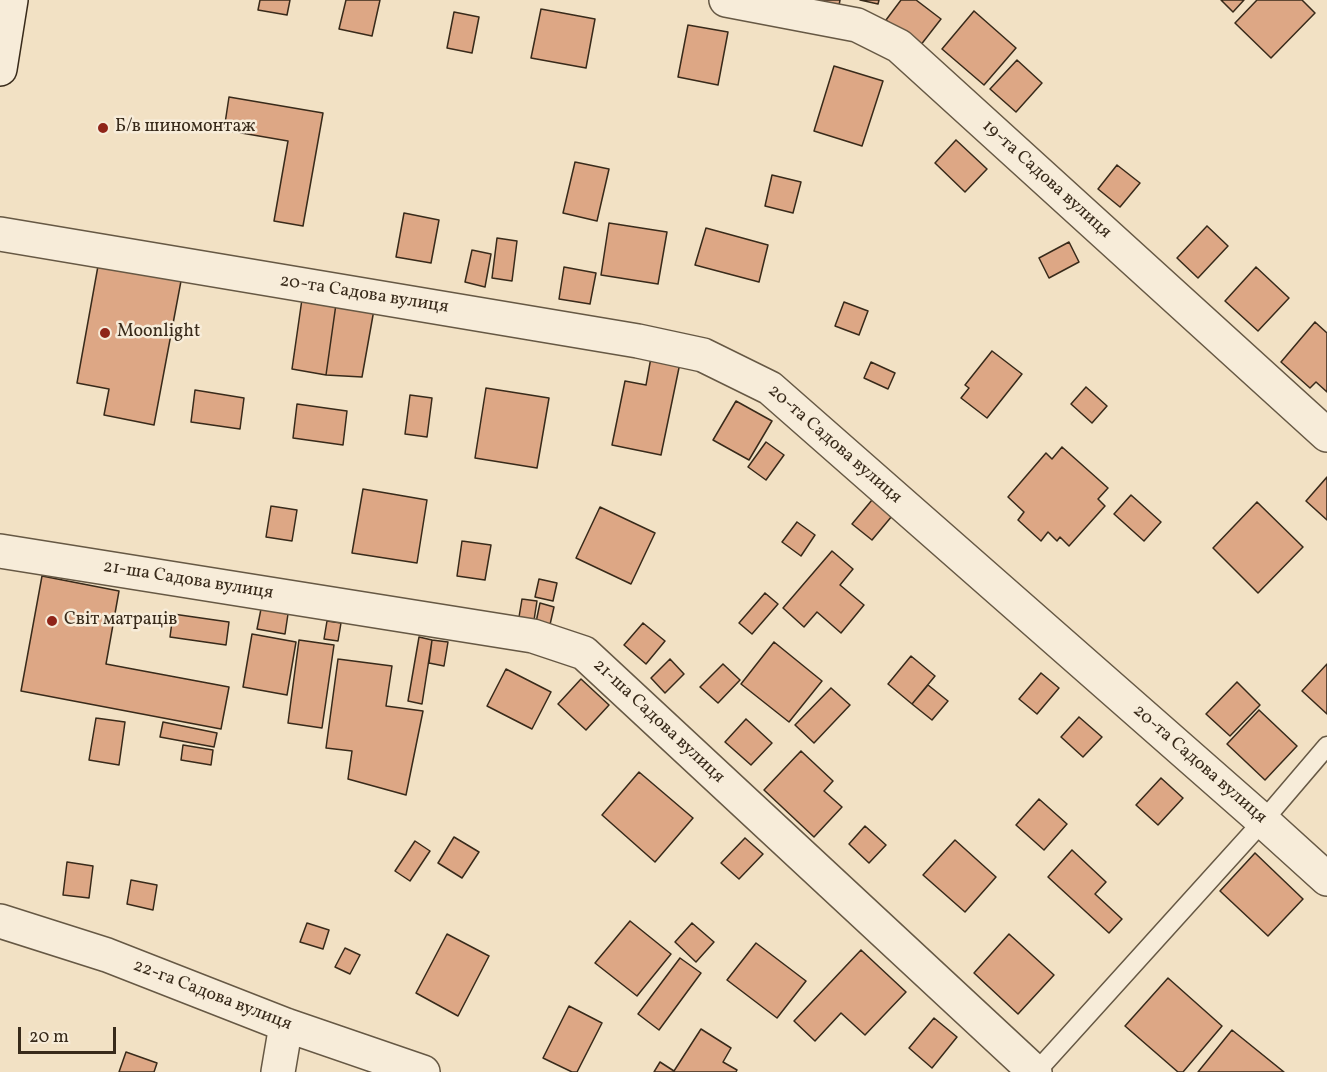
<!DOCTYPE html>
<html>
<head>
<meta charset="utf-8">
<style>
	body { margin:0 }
	#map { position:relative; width:1327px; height:1072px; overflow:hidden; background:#f2e1c4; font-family:Vollkorn,serif }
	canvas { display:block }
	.scale { position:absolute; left:18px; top:1027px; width:98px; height:27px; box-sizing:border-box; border:3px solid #382a1a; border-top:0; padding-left:8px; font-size:18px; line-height:21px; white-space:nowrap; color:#382a1a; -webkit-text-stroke:4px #f7ecd9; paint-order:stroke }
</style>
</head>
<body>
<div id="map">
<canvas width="1327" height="1072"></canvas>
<div class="scale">20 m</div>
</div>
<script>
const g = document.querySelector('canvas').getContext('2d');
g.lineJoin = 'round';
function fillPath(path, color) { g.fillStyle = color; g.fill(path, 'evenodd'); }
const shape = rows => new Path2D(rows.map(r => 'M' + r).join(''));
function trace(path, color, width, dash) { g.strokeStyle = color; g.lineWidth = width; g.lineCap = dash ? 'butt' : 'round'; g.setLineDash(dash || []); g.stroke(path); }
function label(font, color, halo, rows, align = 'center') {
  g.font = font + ' Vollkorn,serif'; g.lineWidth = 5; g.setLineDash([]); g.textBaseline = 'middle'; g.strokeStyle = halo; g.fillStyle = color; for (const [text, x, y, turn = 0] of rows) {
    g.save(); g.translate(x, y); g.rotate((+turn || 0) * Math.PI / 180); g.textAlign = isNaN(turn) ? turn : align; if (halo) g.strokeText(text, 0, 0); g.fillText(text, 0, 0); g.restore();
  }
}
const building = shape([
	[260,0,290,0,287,15,258,10,260,0],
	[346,0,380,0,372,36,339,29,346,0],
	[815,0,840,0,837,16,812,12,815,0],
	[860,0,879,0,878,4,860,0],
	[901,0,916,0,941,19,920,46,886,20,901,0],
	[1221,0,1244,0,1233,12,1221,0],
	[1257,0,1302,0,1315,13,1271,58,1235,23,1257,0],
	[541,9,595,19,586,68,531,58,541,9],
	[974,11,1016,48,984,85,942,49,974,11],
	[454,12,479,17,472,53,447,48,454,12],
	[688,25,728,32,718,85,678,77,688,25],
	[1017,60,1042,83,1016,112,990,89,1017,60],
	[834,66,883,81,862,146,814,131,834,66],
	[229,97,323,113,303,226,274,221,288,141,224,130,229,97],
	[956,140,987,169,965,192,935,163,956,140],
	[575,162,609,169,597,221,563,213,575,162],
	[1117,165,1140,183,1120,207,1098,189,1117,165],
	[772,175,801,182,793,213,765,206,772,175],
	[404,213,439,220,431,263,396,257,404,213],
	[609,223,667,232,658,284,601,275,609,223],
	[1207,226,1228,246,1198,278,1177,258,1207,226],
	[706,228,768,245,759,282,695,265,706,228],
	[497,238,517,241,512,281,492,278,497,238],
	[1069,242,1079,262,1049,278,1039,258,1069,242],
	[472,250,491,254,485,287,465,282,472,250],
	[98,266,181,281,154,425,104,415,109,389,77,383,98,266],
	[564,267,596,273,590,304,559,299,564,267],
	[1256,267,1289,298,1258,331,1225,301,1256,267],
	[303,292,337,297,326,375,292,369,303,292],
	[337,297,375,304,362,377,326,375,337,297],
	[844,302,868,311,859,335,835,326,844,302],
	[1315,322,1327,333,1327,392,1316,382,1310,388,1281,362,1315,322],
	[992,351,1022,374,987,418,961,398,969,388,965,385,992,351],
	[652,352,681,358,661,455,612,445,625,381,646,385,652,352],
	[871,362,895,373,888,389,864,378,871,362],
	[1086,387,1107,406,1092,423,1071,404,1086,387],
	[486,388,549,398,537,468,475,458,486,388],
	[195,390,244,398,240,429,191,422,195,390],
	[410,395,432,398,427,437,405,434,410,395],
	[736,401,772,421,749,460,713,440,736,401],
	[297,404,347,411,343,445,293,438,297,404],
	[766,442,784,455,766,480,748,467,766,442],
	[1062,447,1108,488,1098,499,1105,506,1069,546,1060,537,1057,541,1048,532,1041,541,1018,520,1024,512,1008,497,1046,453,1052,459,1062,447],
	[1327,477,1327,520,1306,501,1327,477],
	[363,489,427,500,417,563,352,553,363,489],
	[877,494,897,510,872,540,852,524,877,494],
	[1131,495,1161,522,1144,541,1114,514,1131,495],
	[1257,502,1303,547,1258,593,1213,548,1257,502],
	[271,506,297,510,292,541,266,537,271,506],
	[600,507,655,533,631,584,576,558,600,507],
	[797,522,815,535,801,556,782,542,797,522],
	[462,541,491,545,485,580,457,576,462,541],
	[832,551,853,569,840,585,864,605,841,633,817,612,804,627,783,608,832,551],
	[42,576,119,591,106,664,229,687,221,729,21,691,42,576],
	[539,579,557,583,553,601,535,597,539,579],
	[765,593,778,604,752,634,739,623,765,593],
	[522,599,537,601,534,620,519,617,522,599],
	[540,603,554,607,549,629,535,627,540,603],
	[261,609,288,614,285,634,257,629,261,609],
	[173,614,229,622,226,645,170,637,173,614],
	[327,621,341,623,338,641,324,639,327,621],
	[643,623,665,641,646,664,624,645,643,623],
	[252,634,296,642,287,695,243,687,252,634],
	[419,637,432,640,422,704,408,701,419,637],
	[299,640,334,645,322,728,288,723,299,640],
	[432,640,448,642,444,666,429,663,432,640],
	[774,642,822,681,789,722,741,684,774,642],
	[911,656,935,676,912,704,888,684,911,656],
	[338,659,392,666,386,706,423,711,406,795,348,779,352,751,326,748,338,659],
	[670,659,684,674,665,693,651,678,670,659],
	[723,664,740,680,718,703,700,687,723,664],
	[1327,664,1327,714,1302,691,1327,664],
	[506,669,551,692,532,729,487,706,506,669],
	[1041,673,1059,688,1037,714,1019,699,1041,673],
	[581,679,609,705,586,730,558,704,581,679],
	[1237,682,1260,705,1230,736,1206,714,1237,682],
	[928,685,948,701,932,720,912,704,928,685],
	[831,688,850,705,814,743,795,725,831,688],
	[1259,710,1297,746,1265,780,1227,744,1259,710],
	[1079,717,1102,737,1083,757,1061,737,1079,717],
	[96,718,125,722,119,765,89,760,96,718],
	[746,719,772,743,751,765,725,742,746,719],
	[163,722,217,733,214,747,160,737,163,722],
	[183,745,213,750,211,765,181,760,183,745],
	[801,751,833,781,824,791,842,807,814,837,764,790,801,751],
	[639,772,693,818,655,862,602,815,639,772],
	[1161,778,1183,798,1158,825,1136,805,1161,778],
	[1039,799,1067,824,1044,850,1016,825,1039,799],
	[865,826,886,845,869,863,849,844,865,826],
	[454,837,479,852,462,878,438,863,454,837],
	[745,838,763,854,739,879,721,863,745,838],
	[955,840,996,877,965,912,923,875,955,840],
	[415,841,430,851,410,881,395,871,415,841],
	[1072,850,1106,882,1095,894,1122,919,1109,933,1048,877,1072,850],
	[1255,853,1303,899,1268,936,1220,891,1255,853],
	[67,862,93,866,89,898,63,895,67,862],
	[131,880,157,885,153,910,127,904,131,880],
	[630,921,671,954,637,996,595,963,630,921],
	[307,923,329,930,323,949,300,942,307,923],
	[692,923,714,942,696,962,675,942,692,923],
	[447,934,489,956,458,1016,416,993,447,934],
	[1009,934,1054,975,1018,1014,974,973,1009,934],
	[756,943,806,981,777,1018,727,980,756,943],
	[345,948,360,955,350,974,335,967,345,948],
	[861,950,906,992,865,1035,841,1013,815,1041,794,1021,861,950],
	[680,958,701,973,659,1030,638,1014,680,958],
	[1168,978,1222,1026,1183,1072,1178,1072,1125,1026,1168,978],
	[569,1006,602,1023,577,1072,572,1072,543,1058,569,1006],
	[934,1018,957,1037,932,1068,909,1048,934,1018],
	[701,1029,731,1048,723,1062,737,1070,736,1072,654,1072,660,1062,674,1071,701,1029],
	[1232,1030,1284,1072,1198,1072,1232,1030],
	[126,1052,157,1063,154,1072,119,1072,126,1052]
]);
const lane = shape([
	[1036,1072,1263,821,1327,746]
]);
const street = shape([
	[726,0,857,25,899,46,1327,435],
	[0,234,638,341,703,355,770,388,1263,821,1327,879],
	[0,551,533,636,584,653,1035,1072],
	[0,921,107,955,286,1025,423,1072],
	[278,1072,286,1025]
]);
const secondary = shape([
	[0,69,11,0]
]);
const markers = [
	[103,128,6,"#8f2418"],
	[105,333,6,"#8f2418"],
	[52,621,6,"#8f2418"]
];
const poiNames = [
	["Б/в шиномонтаж",115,128],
	["Moonlight",117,333],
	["Світ матраців",64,621]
];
const streetNames = [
	["19-та Садова вулиця",1046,180,42],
	["20-та Садова вулиця",364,295,9],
	["20-та Садова вулиця",834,445,41],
	["21-ша Садова вулиця",188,581,9],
	["21-ша Садова вулиця",658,722,43],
	["20-та Садова вулиця",1199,765,41],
	["22-га Садова вулиця",212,996,21]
];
fillPath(building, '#dda785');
trace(building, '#382a1a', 1.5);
trace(lane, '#665844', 21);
trace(street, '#665844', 36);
trace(secondary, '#382a1a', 36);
trace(lane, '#f7ecd9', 18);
trace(street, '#f7ecd9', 33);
trace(secondary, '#f7ecd9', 33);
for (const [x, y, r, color] of markers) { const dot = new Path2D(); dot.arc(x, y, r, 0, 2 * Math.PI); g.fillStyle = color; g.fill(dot); trace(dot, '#f7ecd9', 2); }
label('18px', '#382a1a', '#f7ecd9', poiNames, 'left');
label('18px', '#382a1a', '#f7ecd9', streetNames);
</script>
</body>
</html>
